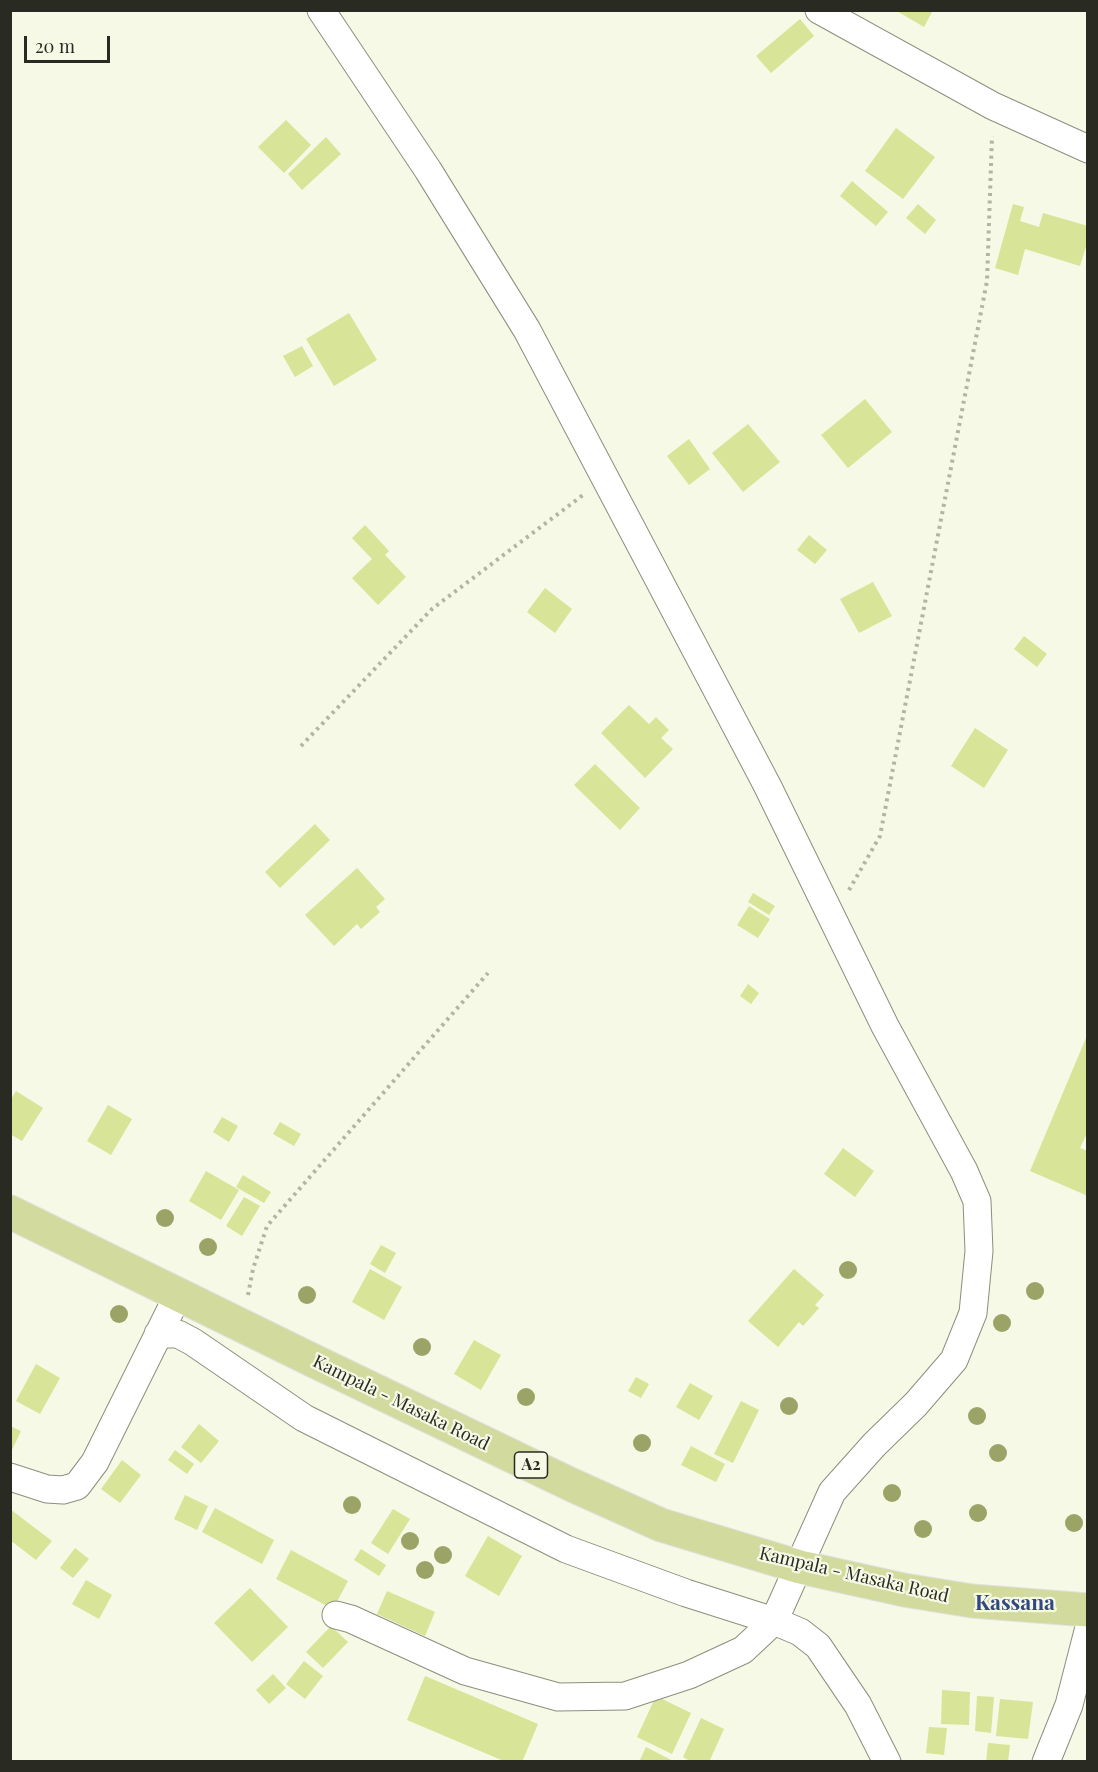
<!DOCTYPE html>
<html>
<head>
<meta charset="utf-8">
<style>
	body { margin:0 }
	#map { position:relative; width:1098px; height:1772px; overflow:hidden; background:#f5f9e5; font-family:"Playfair Display",serif }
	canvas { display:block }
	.frame { position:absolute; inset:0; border:12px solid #292b23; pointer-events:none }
	.scale { position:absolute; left:24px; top:36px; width:86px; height:27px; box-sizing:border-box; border:3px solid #292b23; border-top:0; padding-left:8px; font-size:18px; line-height:21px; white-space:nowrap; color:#292b23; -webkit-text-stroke:4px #f5f9e5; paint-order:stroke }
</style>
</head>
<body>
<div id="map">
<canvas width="1098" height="1772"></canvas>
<div class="frame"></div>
<div class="scale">20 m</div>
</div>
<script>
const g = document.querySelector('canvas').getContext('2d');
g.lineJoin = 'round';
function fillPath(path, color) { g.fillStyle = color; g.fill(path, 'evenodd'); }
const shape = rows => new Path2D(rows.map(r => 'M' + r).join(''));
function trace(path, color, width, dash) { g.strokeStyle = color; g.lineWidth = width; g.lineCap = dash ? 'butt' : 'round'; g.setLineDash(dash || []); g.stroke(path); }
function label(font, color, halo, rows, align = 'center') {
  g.font = font + ' "Playfair Display",serif'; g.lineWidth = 4.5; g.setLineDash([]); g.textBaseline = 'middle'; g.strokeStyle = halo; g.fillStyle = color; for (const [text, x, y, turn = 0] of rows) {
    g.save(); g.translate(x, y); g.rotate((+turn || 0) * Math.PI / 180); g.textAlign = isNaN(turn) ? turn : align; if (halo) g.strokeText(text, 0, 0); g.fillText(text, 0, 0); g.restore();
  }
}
const building = shape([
	[895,10,933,10,924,27],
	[800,19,814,36,771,73,756,56],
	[286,120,311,145,284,173,258,147],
	[896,128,935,157,903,199,865,171],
	[326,137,341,154,302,190,288,174],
	[852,181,888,212,876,226,840,196],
	[918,204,936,220,925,234,906,218],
	[1013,204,1024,207,1020,221,1039,227,1043,213,1088,226,1088,240,1080,266,1025,249,1018,275,995,268],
	[349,313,377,360,334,386,306,339],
	[302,346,313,366,295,377,283,356],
	[865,399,892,432,848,468,821,435],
	[748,424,780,462,743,492,712,453],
	[689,439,710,469,689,485,667,456],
	[365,525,389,551,385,555,406,577,378,605,352,578,372,559,352,538],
	[809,535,827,550,815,564,797,550],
	[873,582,892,616,859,633,840,599],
	[545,588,572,609,555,633,527,612],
	[1024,636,1047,654,1037,667,1014,649],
	[629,705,649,724,656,717,669,730,661,738,673,749,645,778,601,733],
	[975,728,1008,750,984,788,951,766],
	[595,764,640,808,620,830,574,785],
	[315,824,330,840,280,888,265,872],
	[357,868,385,899,376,907,380,912,361,929,357,924,334,946,305,915],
	[753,893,775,906,769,915,748,902],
	[749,906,770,919,758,938,737,925],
	[748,984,759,993,751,1004,740,996],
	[1086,1038,1088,1039,1088,1131,1080,1148,1088,1151,1088,1196,1030,1171],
	[16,1091,43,1108,22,1141,10,1134,10,1101],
	[108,1105,132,1119,111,1155,87,1141],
	[222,1117,238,1126,229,1142,213,1132],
	[280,1122,301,1134,294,1146,273,1134],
	[843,1148,874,1171,855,1197,824,1174],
	[206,1171,239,1190,221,1220,189,1201],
	[243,1175,271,1192,264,1203,236,1187],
	[244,1197,260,1206,242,1236,226,1226],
	[381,1245,396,1253,385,1273,370,1264],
	[370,1269,402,1287,384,1320,352,1302],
	[794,1269,824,1295,815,1305,819,1308,803,1326,799,1322,778,1347,748,1321],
	[474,1340,501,1355,481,1390,454,1374],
	[36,1364,60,1378,40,1414,16,1401],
	[636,1377,649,1384,641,1398,628,1391],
	[690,1383,713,1396,699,1420,676,1407],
	[741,1401,759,1410,733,1463,714,1454],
	[199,1424,219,1441,201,1463,181,1447],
	[10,1426,21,1431,10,1454],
	[691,1446,725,1464,716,1482,681,1465],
	[175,1450,194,1464,187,1474,168,1460],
	[122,1460,141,1475,120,1503,101,1489],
	[185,1495,208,1506,197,1530,174,1519],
	[215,1508,274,1540,262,1564,202,1532],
	[10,1509,52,1541,36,1560,10,1540],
	[393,1509,410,1519,388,1554,371,1543],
	[488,1536,522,1556,499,1596,465,1576],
	[75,1548,89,1559,73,1578,60,1568],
	[361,1549,386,1565,379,1576,354,1560],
	[291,1550,348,1581,333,1609,276,1579],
	[86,1580,112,1595,99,1619,72,1604],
	[250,1588,288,1627,252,1662,214,1623],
	[387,1591,435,1612,425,1636,377,1614],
	[331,1626,348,1642,323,1668,306,1652],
	[304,1661,323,1676,305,1699,286,1684],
	[273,1674,286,1688,269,1704,256,1690],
	[425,1676,538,1724,522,1762,506,1762,407,1720],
	[942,1690,970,1692,969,1725,941,1724],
	[656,1696,691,1713,672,1754,637,1737],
	[977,1696,994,1697,991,1733,975,1731],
	[1000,1699,1033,1702,1028,1739,996,1736],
	[701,1718,724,1729,709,1762,692,1762,683,1757],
	[929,1727,947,1728,944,1755,926,1753],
	[988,1743,1010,1745,1008,1762,986,1762],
	[646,1747,675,1762,639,1762]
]);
const path = shape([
	[301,746,432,609,583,495],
	[849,890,880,836,987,281,992,136],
	[248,1295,253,1269,267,1226,488,973]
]);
const street = shape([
	[321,10,428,170,527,330,767,785,885,1026,964,1171,977,1201,979,1251,973,1313,954,1360,916,1404,874,1445,832,1492,774,1621,743,1650,689,1675,625,1696,558,1697,465,1671,351,1619,336,1615],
	[819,10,993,106,1088,149],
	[158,1334,178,1334,193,1342,304,1418,566,1549,686,1593,774,1621,800,1632,818,1646,858,1705,887,1762],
	[10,1477,47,1489,63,1490,77,1486,95,1462,178,1295],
	[1046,1762,1069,1705,1088,1631]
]);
const primary = shape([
	[10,1212,312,1360,572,1485,661,1525,800,1567,904,1590,972,1601,1088,1610]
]);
const trees = [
	[165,1218],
	[208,1247],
	[848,1270],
	[1035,1291],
	[307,1295],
	[119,1314],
	[1002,1323],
	[422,1347],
	[526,1397],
	[789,1406],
	[977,1416],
	[642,1443],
	[998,1453],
	[892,1493],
	[352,1505],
	[978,1513],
	[1074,1523],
	[923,1529],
	[410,1541],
	[443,1555],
	[425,1570]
];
const shields = [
	[531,1465,33]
];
const shieldNames = [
	["A2",531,1465]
];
const streetNames = [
	["Kampala - Masaka Road",401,1403,26],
	["Kampala - Masaka Road",854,1575,13]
];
const quarterNames = [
	["Kassana",1015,1603]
];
fillPath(building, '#d8e497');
trace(street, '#8c8f7d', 29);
trace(primary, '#e1e1e0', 35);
trace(path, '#b2b5a5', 4, [3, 4.5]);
trace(street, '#fff', 27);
trace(primary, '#d2da9d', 33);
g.fillStyle = '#9ca367';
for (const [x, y] of trees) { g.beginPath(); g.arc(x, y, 9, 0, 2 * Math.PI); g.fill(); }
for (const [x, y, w] of shields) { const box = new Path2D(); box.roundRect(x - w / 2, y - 13, w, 26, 4.5); g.fillStyle = '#f5f9e5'; g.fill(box); trace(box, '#292b23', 1.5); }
label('bold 16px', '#292b23', null, shieldNames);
label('18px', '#292b23', '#f5f9e5', streetNames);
label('bold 21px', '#324882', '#f5f9e5', quarterNames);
</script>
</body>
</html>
